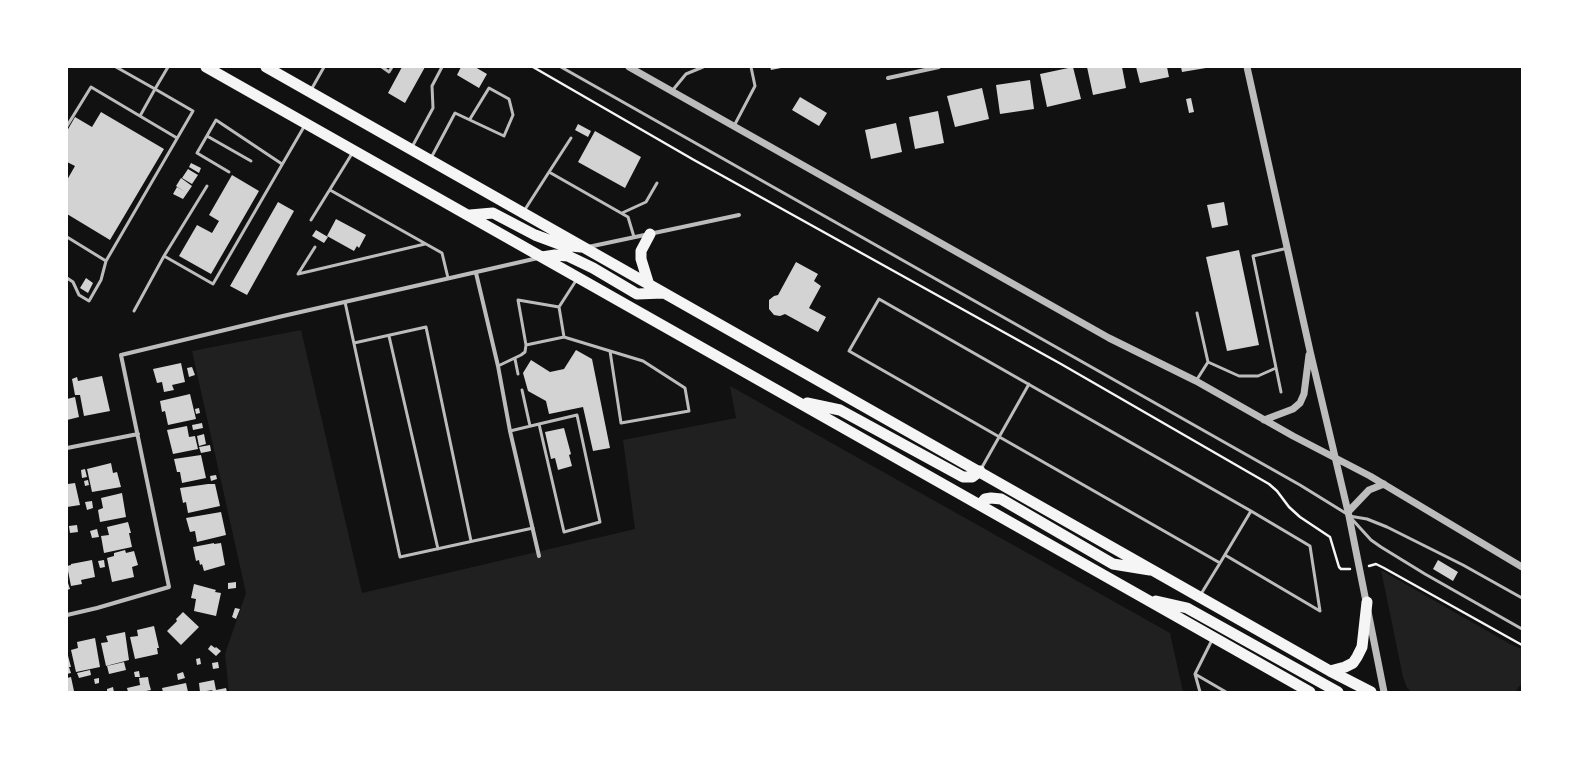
<!DOCTYPE html>
<html>
<head>
<meta charset="utf-8">
<style>
	body { margin:0 }
	#map { position:relative; width:1589px; height:759px; overflow:hidden; background:#111; font-family:"Zilla Slab",serif }
	canvas { display:block }
	.frame { position:absolute; inset:0; border:68px solid #fff; pointer-events:none }
</style>
</head>
<body>
<div id="map">
<canvas width="1589" height="759"></canvas>
<div class="frame"></div>
</div>
<script>
const g = document.querySelector('canvas').getContext('2d');
g.lineJoin = 'round';
function fillPath(path, color) { g.fillStyle = color; g.fill(path, 'evenodd'); }
const shape = rows => new Path2D(rows.map(r => 'M' + r).join(''));
function trace(path, color, width, dash) { g.strokeStyle = color; g.lineWidth = width; g.lineCap = dash ? 'butt' : 'round'; g.setLineDash(dash || []); g.stroke(path); }
const green = shape([
	[301,330,362,593,635,529,623,440,736,418,730,386,1170,633,1183,692,229,692,225,654,246,593,192,351],
	[1381,570,1510,644,1522,649,1522,683,1515,692,1412,692,1407,688,1403,677]
]);
const building = shape([
	[402,67,425,67,405,103,388,93],
	[461,67,475,67,487,74,479,88,457,75],
	[770,67,781,67,781,68,771,70],
	[1073,67,1081,99,1047,107,1040,74],
	[1087,67,1122,67,1126,88,1093,95],
	[1136,67,1167,67,1169,77,1140,83],
	[1181,67,1206,67,1206,68,1182,72],
	[1030,80,1034,109,1000,114,996,85],
	[982,88,989,119,955,127,947,96],
	[800,97,827,113,819,126,792,110],
	[1191,98,1194,112,1189,113,1186,99],
	[938,111,944,143,915,149,909,117],
	[101,112,164,149,110,240,67,214,67,180,75,166,67,162,67,131,75,117,92,127],
	[896,123,902,152,871,159,865,130],
	[578,124,591,131,588,137,575,130],
	[595,131,641,157,625,188,578,162],
	[191,163,201,168,199,173,189,167],
	[188,169,198,175,192,184,182,178],
	[232,175,259,191,211,274,179,256,197,225,212,233,219,221,209,215],
	[181,178,192,186,183,199,173,194,177,187,185,192,176,186],
	[278,202,294,211,247,295,230,286],
	[1224,202,1228,225,1212,228,1207,205],
	[336,219,366,235,359,248,357,246,354,251,327,236],
	[316,230,328,237,324,243,312,236],
	[1239,250,1259,345,1227,351,1206,257],
	[796,262,818,274,814,281,821,286,809,308,826,317,818,332,785,314,780,316,774,315,769,309,769,300,774,296,778,295],
	[86,278,93,283,88,293,80,288],
	[576,350,592,359,610,448,593,451,583,407,549,414,546,401,528,391,523,373,531,360,550,372,564,369],
	[181,363,185,382,172,385,174,390,164,392,162,382,157,383,153,369],
	[192,367,195,375,189,377,187,368],
	[102,376,110,411,84,416,80,395,75,395,72,379,77,377,78,381],
	[190,394,196,419,168,425,165,411,162,412,160,401],
	[75,397,79,417,67,420,67,399],
	[199,408,200,413,196,414,195,409],
	[202,423,203,428,193,430,192,425],
	[187,426,189,437,195,436,198,449,173,454,167,430],
	[564,428,571,454,569,455,572,466,558,470,555,458,551,459,545,432],
	[204,434,206,444,199,446,197,436],
	[210,445,211,451,201,453,199,447],
	[201,455,206,478,182,483,180,472,177,472,174,459],
	[111,463,113,473,117,472,121,487,92,492,87,469],
	[85,469,87,477,82,478,81,470],
	[216,475,217,479,211,481,210,476],
	[88,480,89,485,85,486,84,481],
	[67,481,68,484,75,483,80,505,67,507],
	[208,484,215,484,220,506,188,513,186,502,183,503,180,488],
	[122,493,126,517,100,522,98,510,103,508,101,498],
	[92,501,93,508,87,510,85,502],
	[221,512,226,535,197,542,195,531,190,532,186,518],
	[128,522,131,533,129,533,132,547,104,553,101,536,109,535,107,527],
	[77,525,78,532,70,533,69,526],
	[97,529,99,537,92,538,90,531],
	[214,543,214,544,221,543,225,565,204,571,202,564,200,565,199,560,196,561,193,547],
	[125,550,126,553,134,551,138,565,132,567,134,577,112,582,107,558,114,556,114,553],
	[92,560,95,577,81,580,82,584,71,586,67,566,71,565,71,564],
	[104,560,105,567,100,568,98,561],
	[1438,560,1458,572,1453,581,1433,569],
	[67,580,70,589,67,590],
	[236,582,236,588,228,589,228,583],
	[194,584,216,590,215,592,221,593,216,616,194,611,196,599,191,598],
	[235,608,240,609,236,619,232,617],
	[183,612,199,627,181,645,167,631,177,621,176,619],
	[154,626,159,648,157,648,158,654,135,659,130,637,138,636,137,630],
	[125,632,129,660,106,666,101,643,108,642,106,636],
	[95,638,100,667,76,672,71,650,78,648,77,642],
	[211,645,215,648,216,647,221,651,216,656,208,649],
	[67,652,71,667,69,667,71,673,67,674],
	[200,658,201,664,197,665,196,659],
	[124,662,126,670,109,674,107,666],
	[218,662,219,668,213,669,212,663],
	[90,670,91,675,79,678,77,673],
	[139,671,140,677,135,677,134,672],
	[183,672,185,678,178,680,177,674],
	[71,677,74,691,67,692,67,678],
	[148,677,149,683,140,685,139,678],
	[99,678,99,683,95,684,94,679],
	[214,680,216,690,226,688,227,692,210,692,213,690,200,692,199,683],
	[149,683,151,690,141,692,128,692,127,688],
	[186,683,188,692,163,692,162,688],
	[113,687,114,692,107,692,107,689]
]);
const path = shape([
	[533,67,694,160,1061,364,1269,484,1277,491,1289,507,1300,517,1330,537,1339,567,1341,569,1350,569],
	[1369,566,1376,564,1384,568,1522,645]
]);
const service = shape([
	[116,67,155,89,168,67],
	[382,67,389,72,392,67],
	[561,67,1300,485,1347,514],
	[311,90,324,67],
	[672,91,686,74,703,67],
	[67,126,91,87,177,138],
	[734,126,755,86,751,67],
	[207,136,251,161],
	[412,147,433,108,432,86,442,67],
	[431,158,455,113,504,136,513,115,509,99,489,88,470,119],
	[229,172,197,153,216,120,282,164],
	[549,172,571,138],
	[207,186,164,256,213,284,305,125],
	[330,190,442,253,448,278],
	[524,211,549,172,628,217,634,237],
	[622,213,646,202,657,183],
	[311,220,353,152],
	[67,237,106,261],
	[315,247,298,274,425,244],
	[67,278,73,282,79,295,89,301,101,280,106,261,193,111,155,89,140,116],
	[345,302,400,557,533,528],
	[134,311,164,256],
	[1197,313,1208,362],
	[389,336,438,549],
	[564,337,610,351,643,361,685,388,689,411,621,423,610,351],
	[354,343,426,327,471,541],
	[526,345,518,300,559,307],
	[515,359,518,374],
	[498,366,521,355,525,352,526,345,564,337,559,307,577,279],
	[1196,381,1208,362,1239,376,1258,376,1276,368],
	[522,390,530,426],
	[1281,392,1253,256,1288,248],
	[510,431,539,424,564,532,600,522,577,415,539,424],
	[981,469,1029,384],
	[1349,516,1367,519,1387,527,1463,565,1522,598],
	[1351,518,1371,540,1381,547,1425,574,1522,629],
	[1220,563,849,351,879,299,1251,511],
	[1201,594,1220,563,1251,511,1310,546,1320,611,1225,555],
	[1212,640,1195,674,1226,692],
	[1195,674,1200,692]
]);
const minor = shape([
	[888,78,939,67],
	[588,247,739,215],
	[476,273,498,366,510,431,539,556],
	[67,448,138,434],
	[67,615,97,608,169,587,121,355,283,316,538,258]
]);
const tertiary = shape([
	[629,67,1109,338,1196,381,1293,436,1370,476,1522,567],
	[1247,67,1310,351,1349,516,1384,692],
	[1264,420,1293,409,1300,403,1304,394,1309,355],
	[1348,512,1369,490,1384,484]
]);
const trunk = shape([
	[206,67,1310,692],
	[266,67,1330,671,1371,692],
	[470,215,493,213,535,235,562,245,581,247],
	[542,257,555,255,568,256,593,268,637,294,663,293],
	[649,285,641,259,641,251,650,234],
	[807,403,840,410,963,477,972,477,980,471],
	[980,505,985,499,991,498,1001,499,1113,564,1150,570],
	[1156,601,1187,608,1338,692],
	[1330,671,1345,667,1353,663,1357,657,1362,647,1367,602]
]);
fillPath(green, '#202020');
fillPath(building, '#d3d3d3');
trace(path, '#f5f5f5', 2.5);
trace(service, '#bcbcbc', 3);
trace(minor, '#bcbcbc', 4);
trace(tertiary, '#bcbcbc', 7);
trace(trunk, '#f5f5f5', 11);
</script>
</body>
</html>
